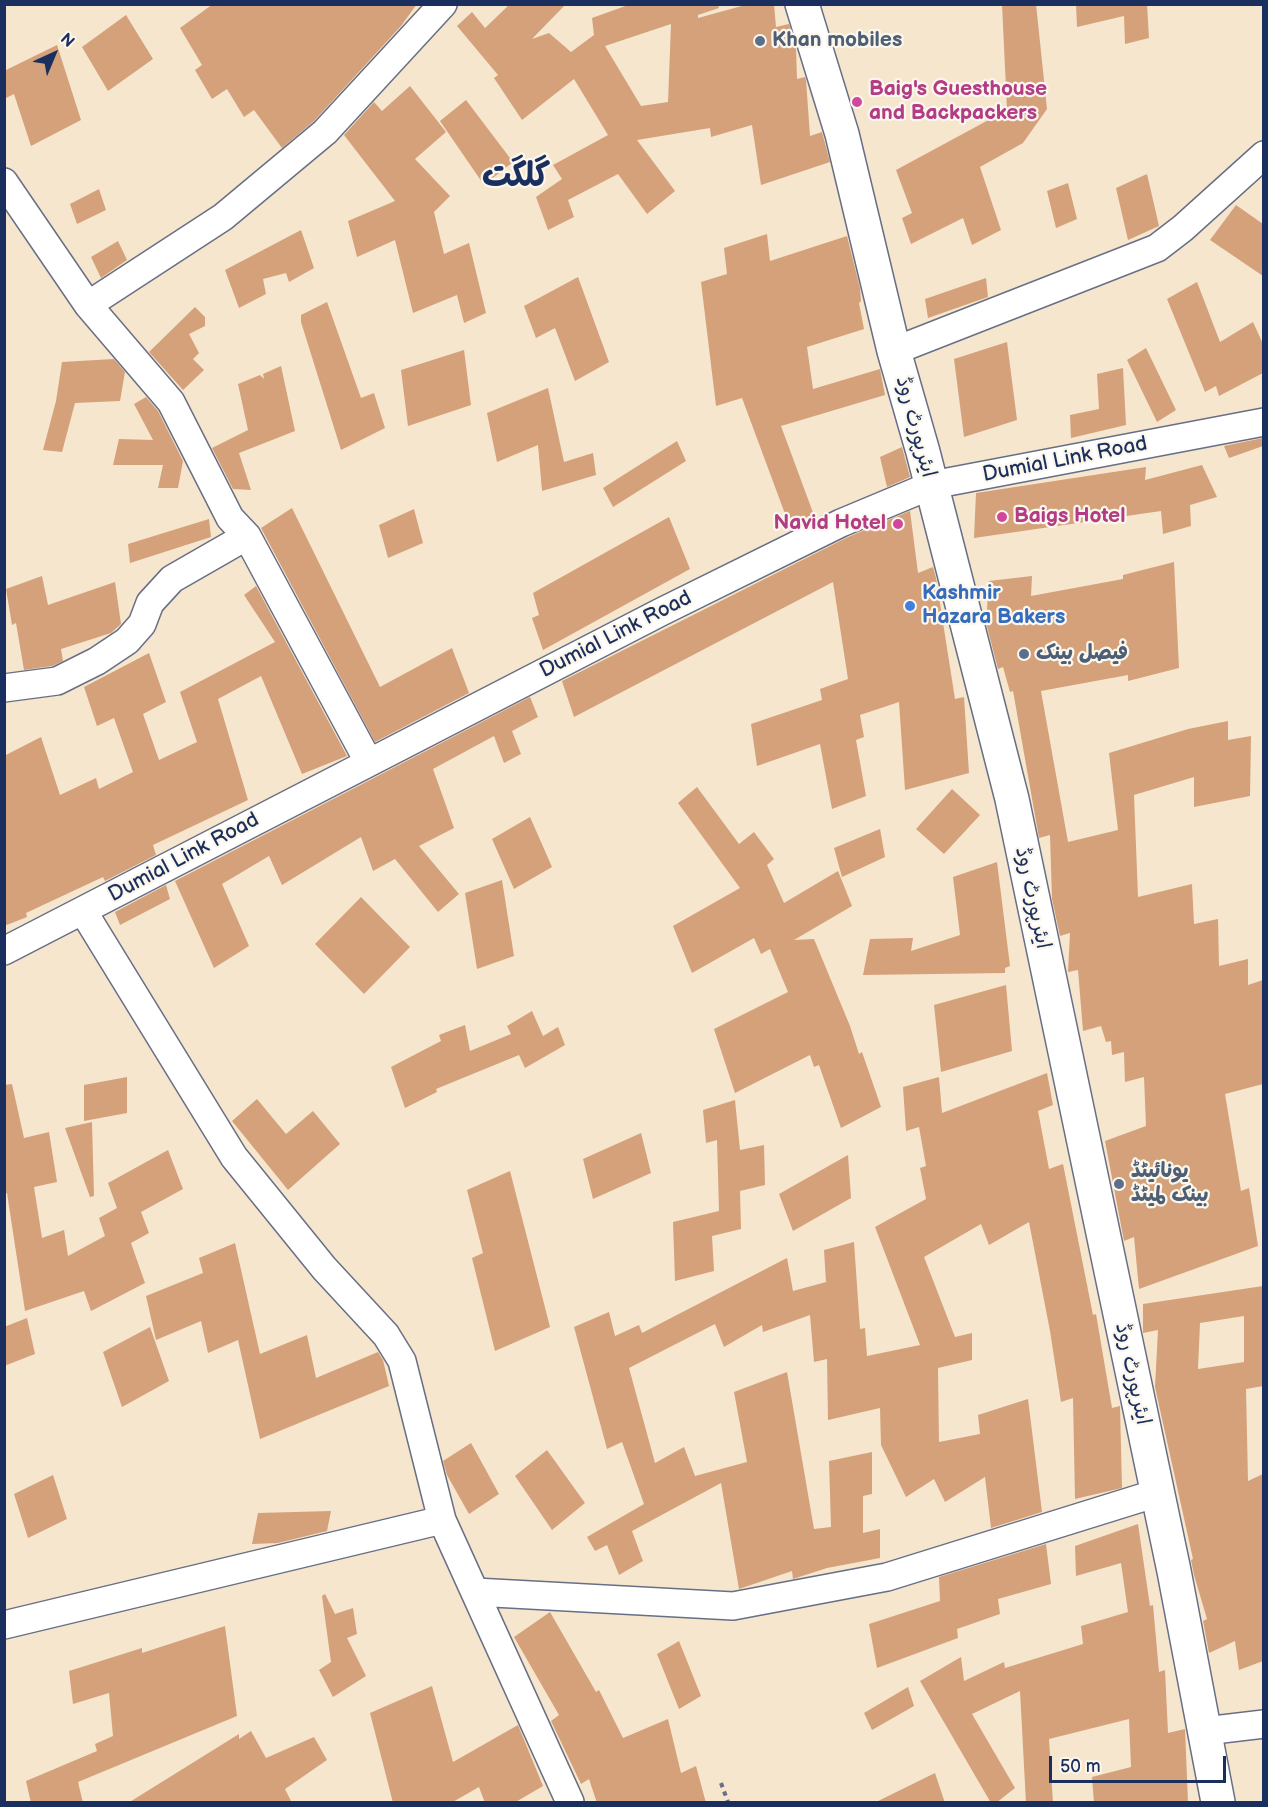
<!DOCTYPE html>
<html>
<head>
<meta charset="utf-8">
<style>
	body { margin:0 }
	#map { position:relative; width:1268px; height:1807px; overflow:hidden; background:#f6e6ce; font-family:"Balsamiq Sans",sans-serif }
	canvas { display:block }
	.frame { position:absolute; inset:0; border:6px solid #1b2f5e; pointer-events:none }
	.north { position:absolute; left:24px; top:24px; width:60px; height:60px; -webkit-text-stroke:4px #fbf7ec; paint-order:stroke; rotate:44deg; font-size:16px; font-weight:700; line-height:24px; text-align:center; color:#1b2f5e }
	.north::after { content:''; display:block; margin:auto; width:21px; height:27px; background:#1b2f5e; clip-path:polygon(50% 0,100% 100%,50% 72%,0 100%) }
	.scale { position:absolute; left:1049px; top:1756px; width:177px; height:27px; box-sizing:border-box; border:3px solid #1b2f5e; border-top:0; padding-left:8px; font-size:18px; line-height:21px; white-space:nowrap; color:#1b2f5e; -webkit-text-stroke:4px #fbf7ec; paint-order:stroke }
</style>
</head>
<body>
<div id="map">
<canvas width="1268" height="1807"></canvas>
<div class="frame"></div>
<div class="north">N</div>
<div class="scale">50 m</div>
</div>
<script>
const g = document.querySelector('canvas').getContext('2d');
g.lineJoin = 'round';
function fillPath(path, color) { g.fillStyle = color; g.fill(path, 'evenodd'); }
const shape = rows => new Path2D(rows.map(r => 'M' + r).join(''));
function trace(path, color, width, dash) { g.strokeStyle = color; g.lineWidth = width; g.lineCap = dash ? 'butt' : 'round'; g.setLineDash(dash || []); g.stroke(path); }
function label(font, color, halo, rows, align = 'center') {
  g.font = font + ' "Balsamiq Sans","Playpen Sans Arabic",sans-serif'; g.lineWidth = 4.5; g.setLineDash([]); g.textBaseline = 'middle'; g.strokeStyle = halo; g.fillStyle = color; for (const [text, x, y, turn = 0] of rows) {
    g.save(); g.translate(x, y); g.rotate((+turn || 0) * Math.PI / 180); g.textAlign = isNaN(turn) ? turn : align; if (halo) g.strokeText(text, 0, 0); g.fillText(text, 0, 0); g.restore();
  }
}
const building = shape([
	[213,4,417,4,401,26,314,121,282,148,254,110,244,117,227,89,212,99,195,70,202,65,180,28],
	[510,4,566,4,532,39,549,33,571,52,594,35,592,18,631,4,718,4,719,8,698,15,698,18,749,4,774,4,776,27,789,24,796,48,797,79,805,77,806,80,810,136,822,132,830,162,761,185,752,125,711,137,710,128,637,140,675,191,647,214,618,174,568,200,574,217,548,230,536,197,562,179,553,165,608,135,574,79,522,120,494,78,498,75,457,26,472,12,485,28],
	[671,24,668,102,641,106,605,46],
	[1002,4,1036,4,1047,109,1023,143,980,167,1001,230,972,245,963,218,911,244,902,218,912,213,896,170,1007,110],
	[1076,4,1147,4,1149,38,1125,44,1124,16,1077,27],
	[126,15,153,59,108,91,82,47],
	[57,45,81,120,31,146,14,94,4,99,4,71],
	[410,86,446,132,415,159,450,196,434,212,444,254,469,243,486,313,464,323,457,295,413,313,395,240,357,257,348,221,395,201,344,135,374,102,382,111],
	[466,100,513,162,484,185,440,121],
	[1147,174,1159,226,1128,240,1116,188],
	[1068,183,1077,219,1056,228,1047,191],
	[99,189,106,210,77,224,70,204],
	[1236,205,1263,224,1263,276,1210,240],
	[301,230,314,268,289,282,286,273,263,279,266,294,239,308,225,270],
	[767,234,770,261,847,236,860,288,861,301,859,303,864,329,807,347,813,389,880,369,885,395,781,426,815,518,791,530,742,398,716,406,701,282,727,274,724,248],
	[118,241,127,260,101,278,91,257],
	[578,277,609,362,575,381,555,328,536,338,524,306],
	[986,278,988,297,928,318,925,299],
	[1197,282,1220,342,1253,322,1263,344,1263,373,1219,396,1216,386,1205,392,1167,299],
	[327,302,361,398,374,393,385,428,341,450,301,322,301,315],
	[195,307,205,317,205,326,189,334,199,353,193,359,204,370,183,390,149,352],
	[1007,342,1017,420,964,437,954,359],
	[1146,348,1176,410,1157,422,1127,360],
	[464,350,471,405,408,426,401,370],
	[114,359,125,372,120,401,75,403,62,452,43,450,56,401,62,362],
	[281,366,295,431,239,453,251,490,233,489,212,448,248,430,238,384,260,375,264,379,263,374],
	[1123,368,1126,425,1071,438,1070,415,1099,409,1097,374],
	[548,388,564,462,593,453,596,475,542,491,538,445,497,462,487,413],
	[146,397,158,411,183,461,178,488,158,488,163,465,113,465,119,439,153,440,134,404],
	[1263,438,1263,446,1229,458,1224,446],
	[677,441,686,461,613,507,603,488],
	[902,447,910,477,887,487,880,457],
	[1202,465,1217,497,1190,505,1191,526,1163,534,1161,511,974,538,976,493,1146,467,1145,480],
	[292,508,380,687,452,648,469,693,375,742,261,528],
	[414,509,423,543,388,558,379,525],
	[910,511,918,573,933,567,936,578,955,699,964,697,969,773,905,790,899,702,860,715,864,737,856,740,866,796,832,809,820,744,757,766,751,724,822,700,820,689,848,679,833,582,574,717,562,681,848,537],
	[669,517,690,569,543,650,532,618,539,615,533,593],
	[209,519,211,537,130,563,128,544],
	[1174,562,1179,668,1128,681,1128,675,1041,691,1068,842,1118,830,1109,753,1188,729,1228,721,1228,740,1251,736,1250,796,1194,807,1194,777,1134,795,1138,897,1192,884,1194,924,1218,919,1219,966,1248,959,1248,985,1263,980,1263,1084,1225,1094,1241,1191,1249,1188,1258,1246,1139,1289,1134,1237,1124,1241,1105,1141,1146,1126,1144,1077,1125,1082,1124,1052,1112,1055,1111,1041,1106,1042,1101,1026,1083,1031,1078,970,1068,972,1070,933,1060,936,1052,899,1050,835,1039,838,1013,691,1010,692,1003,667,998,669,986,623,989,581,1032,576,1031,596,1123,579,1123,575],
	[42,576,48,605,115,582,121,624,111,633,61,649,63,661,52,666,24,670,16,623,12,625,6,589],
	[256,586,347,756,302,774,261,676,218,699,248,800,153,845,156,855,105,881,103,877,26,913,27,917,4,926,4,756,41,737,60,795,96,778,99,789,133,772,114,718,97,726,84,687,149,653,166,702,143,714,159,760,197,742,180,692,275,642,244,595],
	[530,697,538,717,512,731,521,754,504,763,494,736,433,769,454,828,419,846,459,894,438,912,395,859,373,871,361,837,282,885,269,856,222,884,249,946,214,968,175,881],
	[697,787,739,844,754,832,774,859,767,865,784,903,838,871,852,906,794,940,814,939,850,1026,859,1054,862,1052,881,1107,841,1128,819,1065,814,1067,810,1055,735,1093,714,1029,788,992,770,949,761,954,754,938,692,973,673,926,740,888,678,803],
	[952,789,980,815,944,854,916,829],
	[530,817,552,867,514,889,492,839],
	[880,829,885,857,842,877,834,848],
	[997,862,1010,966,1005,968,1005,973,863,975,870,939,913,938,911,951,960,935,953,877],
	[502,880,514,956,477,969,465,893],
	[166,885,170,899,120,925,115,912],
	[361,897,410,947,364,994,315,944],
	[1006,985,1012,1051,941,1072,934,1005],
	[532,1011,543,1036,558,1027,565,1045,525,1068,519,1055,436,1089,437,1092,405,1108,391,1067,441,1041,439,1035,465,1025,470,1051,511,1034,507,1026],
	[1047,1073,1053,1105,1038,1111,1049,1169,1063,1164,1093,1315,1096,1314,1112,1408,1120,1406,1122,1488,1075,1499,1073,1398,1061,1402,1050,1331,1029,1222,989,1245,981,1224,924,1257,955,1337,972,1333,972,1360,938,1368,939,1442,980,1434,978,1415,1028,1399,1042,1512,991,1528,985,1477,945,1502,934,1479,906,1497,881,1445,880,1408,828,1420,827,1359,814,1362,810,1315,763,1332,762,1325,724,1347,715,1324,629,1368,655,1463,684,1447,695,1476,747,1462,734,1392,787,1372,814,1529,831,1527,829,1461,872,1452,872,1494,863,1496,863,1533,880,1529,880,1558,827,1568,793,1579,792,1571,739,1589,721,1483,632,1531,643,1561,619,1575,607,1545,595,1551,587,1537,644,1504,622,1442,607,1449,574,1327,609,1312,615,1336,639,1325,642,1333,787,1258,793,1291,826,1282,824,1250,854,1242,860,1329,865,1328,867,1356,920,1345,875,1227,926,1199,920,1168,926,1166,919,1127,906,1131,903,1087,939,1077,942,1113],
	[127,1077,127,1113,84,1121,84,1085],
	[12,1084,24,1138,49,1132,57,1182,34,1187,42,1238,64,1230,68,1256,105,1236,99,1218,117,1208,108,1183,168,1150,183,1189,141,1212,149,1233,131,1243,145,1283,91,1311,84,1291,25,1311,7,1193,4,1194,4,1085],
	[257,1099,286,1134,313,1111,340,1144,288,1190,232,1121],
	[735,1100,740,1150,764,1145,765,1185,740,1191,741,1229,712,1236,714,1271,675,1281,673,1222,719,1211,717,1140,706,1143,703,1110],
	[92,1122,94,1196,90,1197,65,1128],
	[641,1133,651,1173,593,1199,583,1159],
	[848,1155,851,1198,793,1231,779,1194],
	[510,1171,550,1327,495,1351,472,1258,483,1253,467,1190],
	[235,1243,260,1354,307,1335,316,1378,378,1352,383,1360,389,1386,260,1439,238,1340,208,1353,201,1321,156,1340,146,1296,203,1273,199,1258],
	[1263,1286,1263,1386,1246,1389,1248,1481,1263,1474,1263,1661,1239,1670,1235,1641,1209,1653,1203,1621,1207,1619,1194,1575,1191,1560,1193,1559,1155,1387,1158,1330,1143,1333,1143,1304],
	[1244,1316,1244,1362,1198,1369,1200,1323],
	[27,1318,35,1354,4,1366,4,1327],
	[150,1327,169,1381,122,1407,103,1352],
	[471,1443,499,1494,469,1514,447,1475,443,1461],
	[547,1450,585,1503,552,1530,515,1476],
	[53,1475,67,1519,28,1538,14,1494],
	[331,1511,327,1531,278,1543,252,1544,258,1513],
	[1138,1524,1150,1606,1153,1605,1159,1672,1165,1670,1168,1733,1185,1729,1188,1803,1094,1803,1092,1777,1131,1767,1129,1719,1049,1739,1053,1803,1026,1803,1020,1691,972,1714,1015,1788,996,1803,991,1803,920,1681,961,1657,964,1681,1004,1662,1005,1668,1083,1644,1081,1626,1128,1612,1121,1563,1076,1576,1075,1546],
	[1046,1544,1051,1584,998,1599,1000,1614,957,1629,958,1638,877,1668,869,1624,940,1601,939,1577],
	[325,1594,335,1614,353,1608,357,1634,347,1638,366,1676,333,1697,319,1670,331,1662,322,1596],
	[550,1612,596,1692,599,1690,623,1738,668,1719,681,1773,696,1766,706,1803,597,1803,589,1779,581,1784,551,1721,559,1715,514,1637],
	[225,1626,237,1716,78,1782,83,1803,31,1803,26,1781,97,1751,95,1744,113,1736,109,1693,73,1704,69,1671,142,1648,142,1653],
	[679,1641,701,1696,679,1709,657,1654],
	[432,1686,453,1762,518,1725,543,1786,514,1803,485,1803,479,1787,451,1803,393,1803,370,1713],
	[908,1687,914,1706,872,1730,864,1713],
	[251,1731,266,1758,314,1737,327,1760,285,1789,292,1803,128,1803,239,1734,239,1739],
	[935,1773,945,1803,874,1803]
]);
const path = shape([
	[721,1783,728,1802]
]);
const minor = shape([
	[4,182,88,305,171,402,230,518,247,536,368,761],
	[88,305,223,217,325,132,443,4],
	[894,351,1157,248,1183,228,1264,155],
	[4,688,57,681,97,661,127,641,142,624,150,603,172,579,247,536],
	[83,911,234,1157,324,1268,386,1335,402,1361,442,1520,570,1802],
	[4,951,661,612,841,523,932,485,1264,422],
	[475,1592,733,1606,887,1577,1157,1493],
	[4,1625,442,1520],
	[1205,1731,1264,1724]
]);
const trunk = shape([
	[802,4,842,134,894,351,923,452,1012,799,1174,1571,1218,1802]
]);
const markers = [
	[760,41,6,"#5c6f8a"],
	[857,102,6,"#d1479c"],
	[1002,517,6,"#d1479c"],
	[898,524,6,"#d1479c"],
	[910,606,6,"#3f7fe0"],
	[1024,654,6,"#5c6f8a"],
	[1119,1184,6,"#5c6f8a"]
];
const serviceNames = [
	["Khan mobiles",772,41],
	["فیصل بینک",1036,654],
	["یونائیٹڈ",1131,1172],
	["بینک لمیٹڈ",1131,1196]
];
const hotelNames = [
	["Baig's Guesthouse",869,90],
	["and Backpackers",869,114],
	["Baigs Hotel",1014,517],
	["Navid Hotel",886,524,"right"]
];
const streetNames = [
	["ایئرپورٹ روڈ",915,427,75],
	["Dumial Link Road",1065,460,-11],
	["Dumial Link Road",616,635,-27],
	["Dumial Link Road",184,858,-28],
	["ایئرپورٹ روڈ",1032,898,78],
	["ایئرپورٹ روڈ",1132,1374,78]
];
const shopNames = [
	["Kashmir",922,594],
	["Hazara Bakers",922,618]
];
const townNames = [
	["گلگت",516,178]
];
fillPath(building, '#d4a17b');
trace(minor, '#686f85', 30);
trace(trunk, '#686f85', 36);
trace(path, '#686f85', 4, [4.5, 4.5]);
trace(minor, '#fff', 27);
trace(trunk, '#fff', 33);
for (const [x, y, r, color] of markers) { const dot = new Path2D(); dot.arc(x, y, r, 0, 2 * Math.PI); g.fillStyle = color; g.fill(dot); trace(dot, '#fbf7ec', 2); }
label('bold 21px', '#4e5e75', '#fbf7ec', serviceNames, 'left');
label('bold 21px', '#b23c85', '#fbf7ec', hotelNames, 'left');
label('21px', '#1b2f5e', '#fbf7ec', streetNames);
label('bold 21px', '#366cbe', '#fbf7ec', shopNames, 'left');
label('bold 33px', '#1b2f5e', '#fbf7ec', townNames);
</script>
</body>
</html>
